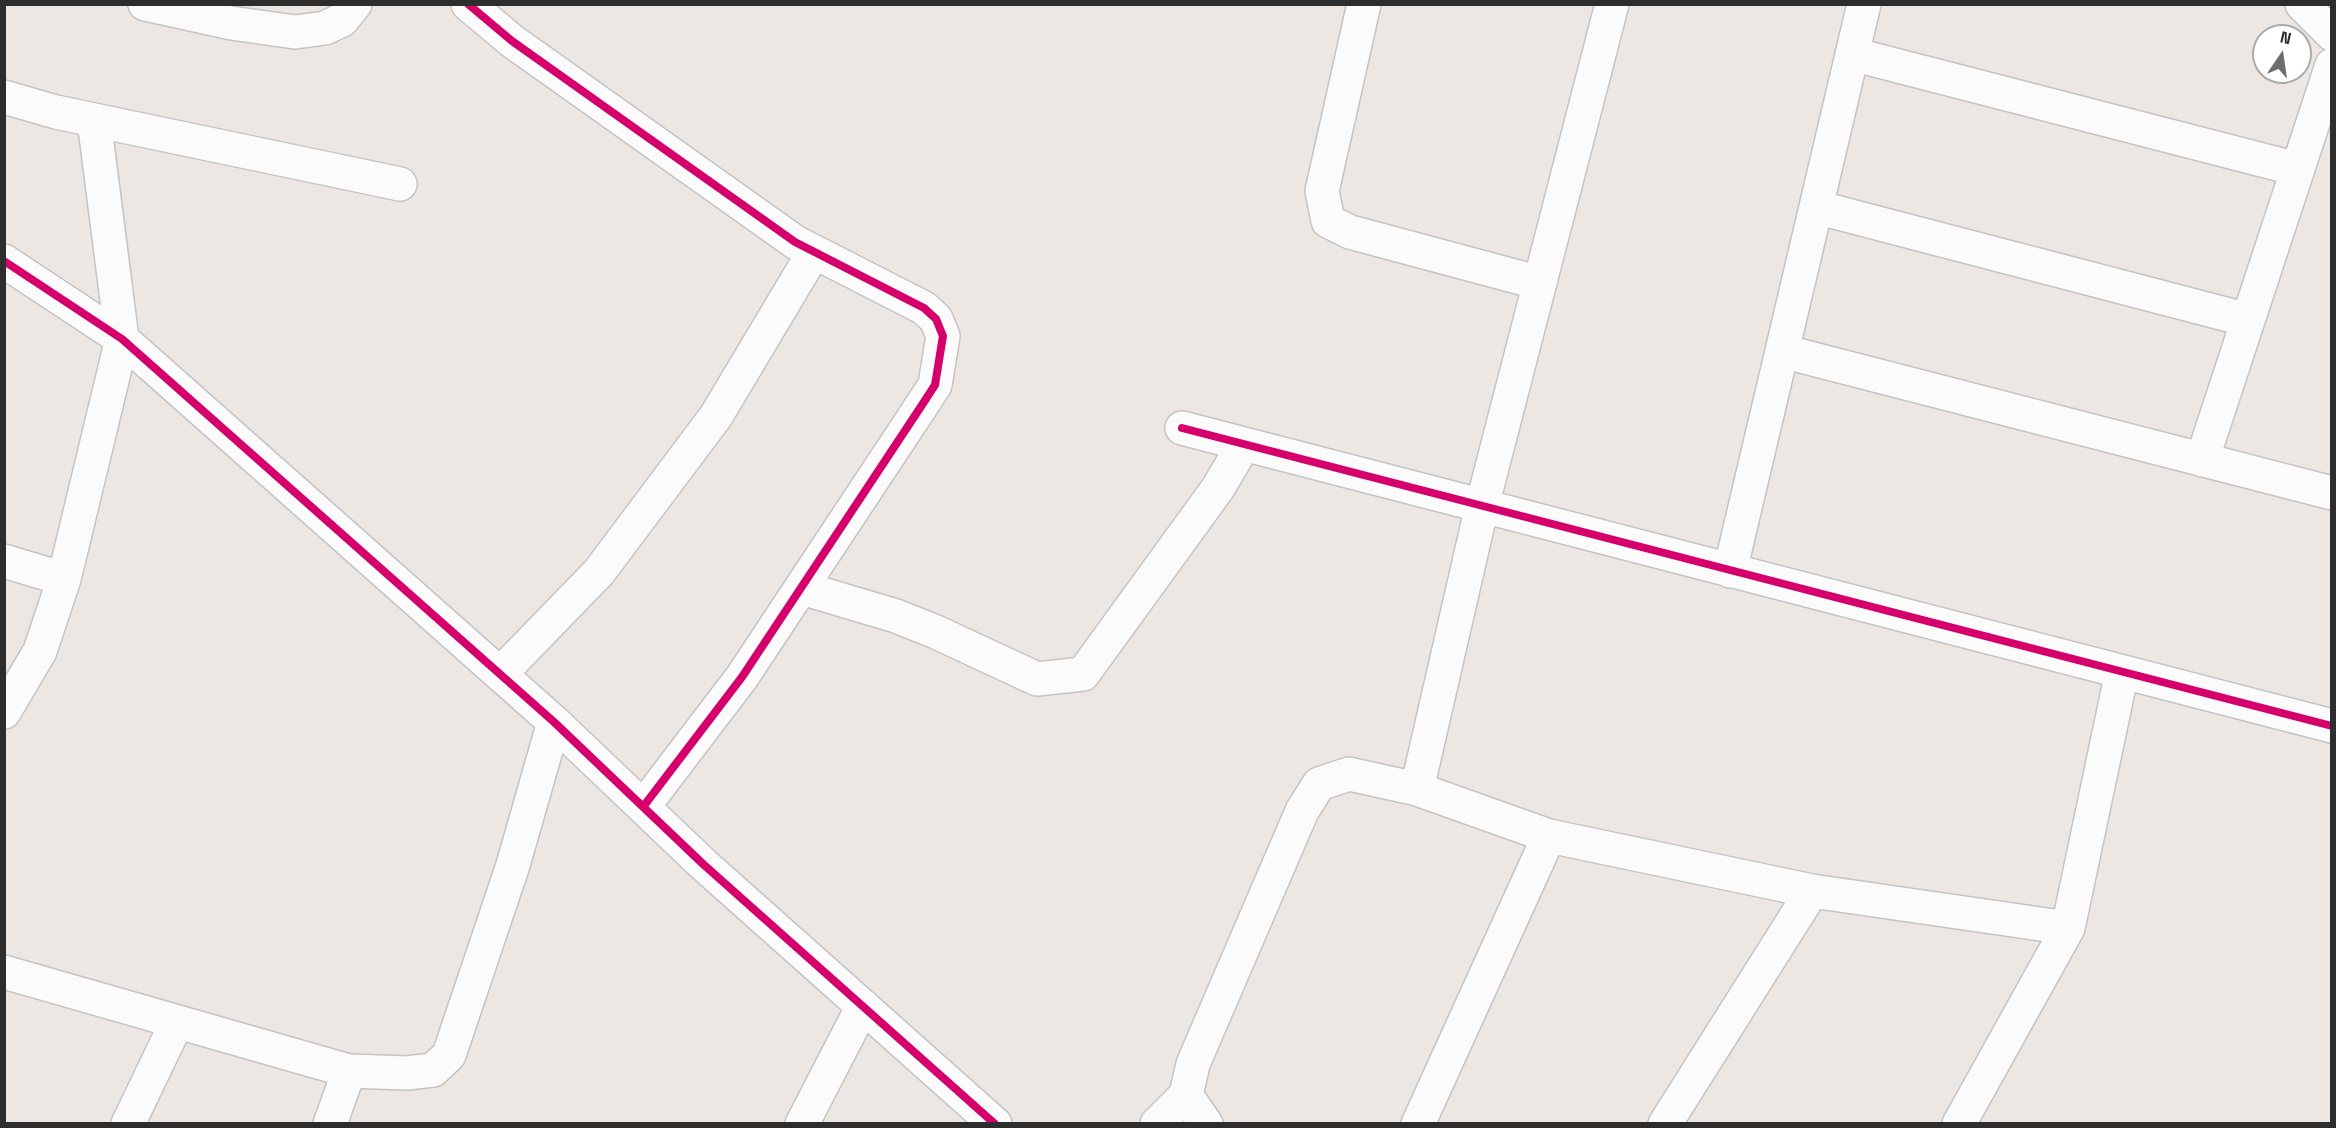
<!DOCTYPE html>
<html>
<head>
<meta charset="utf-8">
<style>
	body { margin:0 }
	#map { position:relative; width:2336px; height:1128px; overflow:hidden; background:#ece7e2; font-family:"Space Grotesk",sans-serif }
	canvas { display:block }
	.frame { position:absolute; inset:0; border:6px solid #2d2d2d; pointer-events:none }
	.north { position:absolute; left:2252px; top:24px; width:60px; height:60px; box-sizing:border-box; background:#fff; border:2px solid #ababab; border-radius:50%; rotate:13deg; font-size:16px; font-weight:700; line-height:24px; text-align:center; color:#2d2d2d }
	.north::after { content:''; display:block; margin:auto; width:21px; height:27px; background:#706e6c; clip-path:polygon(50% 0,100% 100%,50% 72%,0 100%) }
</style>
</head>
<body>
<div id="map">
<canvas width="2336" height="1128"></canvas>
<div class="frame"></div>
<div class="north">N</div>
</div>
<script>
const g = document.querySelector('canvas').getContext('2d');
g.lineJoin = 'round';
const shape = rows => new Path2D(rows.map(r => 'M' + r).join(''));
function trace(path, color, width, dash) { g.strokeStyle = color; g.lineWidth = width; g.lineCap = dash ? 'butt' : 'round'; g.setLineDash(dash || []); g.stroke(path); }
const minor = shape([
	[145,4,231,23,295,32,325,28,342,20,355,4],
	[468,4,512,41,795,242,924,308,936,319,943,336,935,385,920,408,742,677,643,807],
	[1364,4,1322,191,1328,221,1350,232,1540,283],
	[2302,4,2332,34],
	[1852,54,2297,169],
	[4,97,56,112,400,184],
	[1816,207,2248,320],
	[4,261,122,339,554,722,703,864,995,1124],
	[1782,351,2332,493],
	[1182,428,2332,726],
	[2202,460,2332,65],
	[4,561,64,579],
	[1730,571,1864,4],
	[802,588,896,616,936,632,1037,679,1083,674,1218,488,1244,444],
	[500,674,599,572,716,416,814,252],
	[4,712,40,651,64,579,122,339,94,120],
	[1417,789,1482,506,1612,4],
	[4,972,349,1071,407,1073,433,1070,449,1055,513,865,554,722],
	[128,1124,177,1022],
	[330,1124,349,1071],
	[802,1124,863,1006],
	[1157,1124,1186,1095],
	[1206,1124,1186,1095,1193,1064,1302,811,1319,784,1349,774,1417,789,1549,836,1812,891,2068,928],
	[1418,1124,1549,836],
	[1665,1124,1812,891],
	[1959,1124,2068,928,2122,672]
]);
const cycleway = shape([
	[468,4,512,41,795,242,924,308,936,319,943,336,935,385,920,408,742,677,643,807],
	[4,261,122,339,554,722,703,864,995,1124],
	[1182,428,2332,726]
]);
trace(minor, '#c5c3c3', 36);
trace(minor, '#fcfbfb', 33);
trace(cycleway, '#d6006c', 8);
</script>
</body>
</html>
